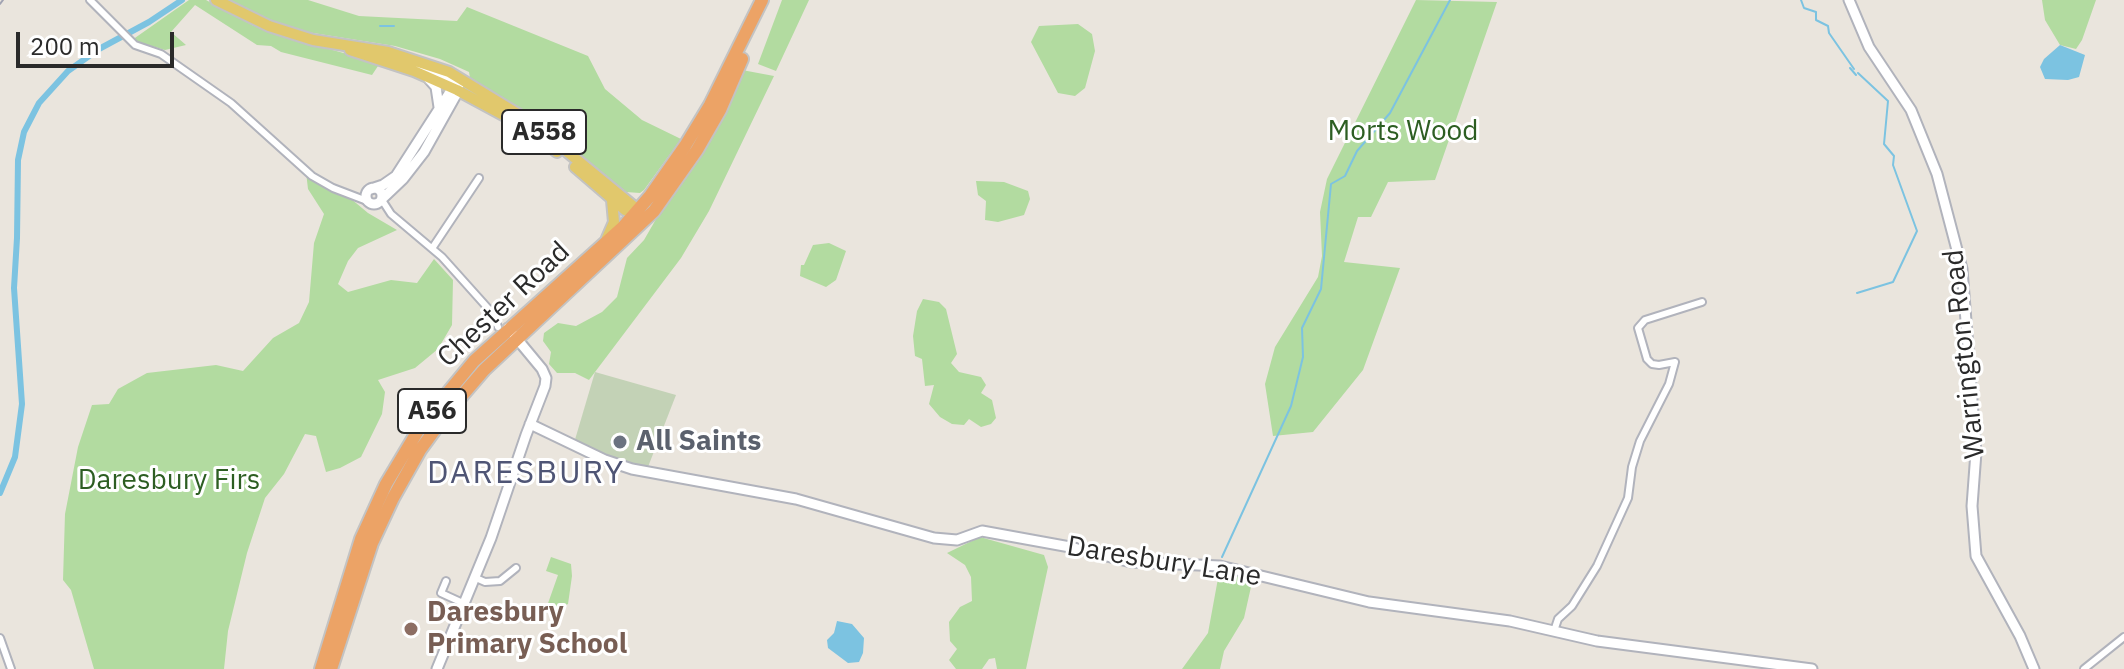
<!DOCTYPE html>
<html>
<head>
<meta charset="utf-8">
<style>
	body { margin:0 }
	#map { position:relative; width:2124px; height:669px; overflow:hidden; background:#eae5dd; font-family:"IBM Plex Sans",sans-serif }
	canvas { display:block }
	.scale { position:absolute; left:16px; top:32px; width:158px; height:36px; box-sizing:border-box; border:4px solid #2a2a2a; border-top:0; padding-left:10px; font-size:24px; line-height:28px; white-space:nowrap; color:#2a2a2a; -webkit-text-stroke:6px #fff; paint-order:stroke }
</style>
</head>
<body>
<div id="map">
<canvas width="2124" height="669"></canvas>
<div class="scale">200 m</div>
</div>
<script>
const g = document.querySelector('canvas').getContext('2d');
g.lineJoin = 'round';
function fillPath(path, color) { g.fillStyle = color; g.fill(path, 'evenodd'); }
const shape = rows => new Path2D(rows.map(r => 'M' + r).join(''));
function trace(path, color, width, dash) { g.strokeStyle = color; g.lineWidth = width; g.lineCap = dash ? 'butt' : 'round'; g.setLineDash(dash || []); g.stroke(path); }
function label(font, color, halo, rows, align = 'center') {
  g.font = font + ' "IBM Plex Sans",sans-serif'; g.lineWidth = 6; g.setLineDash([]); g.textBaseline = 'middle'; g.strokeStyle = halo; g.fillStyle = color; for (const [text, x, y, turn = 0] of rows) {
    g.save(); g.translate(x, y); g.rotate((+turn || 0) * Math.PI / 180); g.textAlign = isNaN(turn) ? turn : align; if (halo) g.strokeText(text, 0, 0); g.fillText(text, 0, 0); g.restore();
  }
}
const green = shape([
	[189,0,206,0,252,25,285,37,380,63,372,75,281,52,271,46,257,45,195,5,171,32,186,45,165,50,132,40],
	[223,0,308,0,359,16,457,21,467,7,588,56,605,89,642,120,681,139,644,190,640,193,626,192,548,129,470,78,469,72,440,59,395,46,269,26],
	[782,0,809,0,776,71,758,64],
	[1416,0,1497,2,1435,180,1388,182,1371,217,1358,217,1344,262,1400,268,1363,370,1313,432,1273,436,1265,384,1275,347,1318,277,1322,256,1320,212,1327,179],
	[2042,0,2096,0,2082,40,2076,49,2060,45,2045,20],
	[1078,24,1092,34,1095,51,1085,88,1075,96,1058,93,1031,42,1039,26],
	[742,70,774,76,709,211,681,258,589,380,575,373,557,373,549,364,551,352,543,341,544,333,558,323,576,326,602,312,617,297,627,258,644,240],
	[306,172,344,193,368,213,397,230,358,248,348,261,338,284,348,292,391,280,417,283,434,259,453,280,452,325,438,349,415,368,378,380,385,392,382,414,361,457,340,468,326,472,316,436,305,434,284,474,265,498,247,553,228,631,224,669,94,669,71,590,63,580,65,514,78,447,92,405,109,404,118,389,147,373,216,365,243,371,273,338,299,323,309,302,314,243,324,214,308,189],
	[976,181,1004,182,1028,191,1030,199,1024,215,998,222,985,220,986,201,978,195],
	[829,243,846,251,836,280,826,287,800,276,801,265,804,265,813,245],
	[923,299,939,302,946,309,957,354,951,363,959,372,981,377,986,385,981,393,992,400,996,418,991,424,981,427,969,419,964,425,952,424,940,417,929,404,934,385,925,386,922,359,915,356,913,336,917,311],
	[980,537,1044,555,1048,567,1026,669,997,669,995,658,989,659,982,669,956,669,949,660,957,649,950,641,949,622,960,607,972,601,971,577,965,565,947,553],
	[551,557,571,564,572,576,568,604,555,610,546,609,558,575,546,571],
	[1219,573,1253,578,1244,618,1224,651,1220,669,1182,669,1208,633]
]);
const cemetery = shape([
	[595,372,676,395,646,472,574,443]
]);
const water = shape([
	[2060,45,2085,55,2079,77,2068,80,2045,79,2040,67,2044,59],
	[837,621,852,624,864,638,863,653,859,662,848,663,828,648,827,640,834,633]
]);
const stream = shape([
	[1801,0,1804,8,1816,12,1816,20,1828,26,1829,33,1854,69],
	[380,26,394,26],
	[1850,68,1856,75],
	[1857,293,1893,282,1917,231,1893,165,1894,156,1884,144,1888,101,1858,73],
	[1222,557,1291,406,1303,357,1302,328,1321,289,1331,184,1345,176,1357,151,1390,113,1450,0]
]);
const canal = shape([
	[0,493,15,457,22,404,14,288,17,238,18,160,24,132,39,103,68,71,99,49,149,22,182,0]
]);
const street = shape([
	[90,0,135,45,161,54,231,103,312,176,333,188,367,201],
	[382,200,391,214,442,257,494,315,498,327],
	[433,247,479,178],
	[476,578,485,582,500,581,516,568],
	[446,581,441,593,465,604],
	[1554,631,1558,619,1572,606,1597,566,1628,498,1632,467,1640,441,1669,384,1675,362,1659,365,1652,364,1647,359,1638,328,1645,320,1702,302],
	[0,638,11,669],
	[2084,669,2124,637]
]);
const secondary = shape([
	[1849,0,1869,47,1911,110,1937,174,1962,269,1976,452,1972,506,1976,556,2020,636,2034,669],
	[428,78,436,87,439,107],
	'366 196a8 8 0 1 1 16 0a8 8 0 1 1-16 0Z',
	[371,189,383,185,396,176,450,92,459,85],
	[383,198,403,179,424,152,457,93,454,82,418,66],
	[530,424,605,460,632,469,796,499,934,538,957,540,982,531,1070,547,1131,562,1220,566,1369,602,1510,621,1597,641,1812,669],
	[437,669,491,538,526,435,545,386,546,378,542,369,508,328]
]);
const primary = shape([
	[216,0,269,26,313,40,388,52,449,72,531,122,638,210,640,214],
	[350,50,414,71,457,90,520,124,557,152],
	[575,167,625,210,638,216],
	[607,238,614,222,612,200]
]);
const highway = shape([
	[321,669,361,539,386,484,422,424,474,361,623,227,650,196,685,146,710,105,762,0],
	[331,669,372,543,393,498,420,450,447,413,484,370,654,211,697,150,720,110,742,59]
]);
const rail = shape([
	[0,4,3,0]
]);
const markers = [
	[620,442,8,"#6b7280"],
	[411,629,8,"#8d6e63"]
];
const shields = [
	[544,132,84],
	[432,411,68]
];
const shieldNames = [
	["A558",544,132],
	["A56",432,411]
];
const parkNames = [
	["Morts Wood",1403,132],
	["Daresbury Firs",169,481]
];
const streetNames = [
	["Chester Road",504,305,-43],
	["Warrington Road",1965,354,-96],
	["Daresbury Lane",1164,562,9]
];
const worshipNames = [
	["All Saints",636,442]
];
const educationNames = [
	["Daresbury",427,613],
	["Primary School",427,645]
];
const quarterNames = [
	["DARESBURY",526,474]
];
fillPath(green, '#b2dba0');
fillPath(cemetery, '#c3d2b6');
fillPath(water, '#7cc3e1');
trace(stream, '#7cc3e1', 2);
trace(canal, '#7cc3e1', 6);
trace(street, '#b1b3bc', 10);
trace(secondary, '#b1b3bc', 13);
trace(primary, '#c3c3c3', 14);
trace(highway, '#c3c3c3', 16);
trace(street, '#fff', 6);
trace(secondary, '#fff', 9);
trace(primary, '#e1c86c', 10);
trace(highway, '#eca366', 12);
trace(rail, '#a1a3b2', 2);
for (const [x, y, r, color] of markers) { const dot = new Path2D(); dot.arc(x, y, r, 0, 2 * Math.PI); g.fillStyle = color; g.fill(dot); trace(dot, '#fff', 3); }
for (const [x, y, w] of shields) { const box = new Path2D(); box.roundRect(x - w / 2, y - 22, w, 44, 6); g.fillStyle = '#fff'; g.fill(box); trace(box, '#2a2a2a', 2); }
label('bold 26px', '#2a2a2a', null, shieldNames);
label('28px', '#2d5e22', '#fff', parkNames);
label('28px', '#2a2a2a', '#fff', streetNames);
label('bold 28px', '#5b616d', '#fff', worshipNames, 'left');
label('bold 28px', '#785e54', '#fff', educationNames, 'left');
g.letterSpacing = '2px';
label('32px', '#4f5575', '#fff', quarterNames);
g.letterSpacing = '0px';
</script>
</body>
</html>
